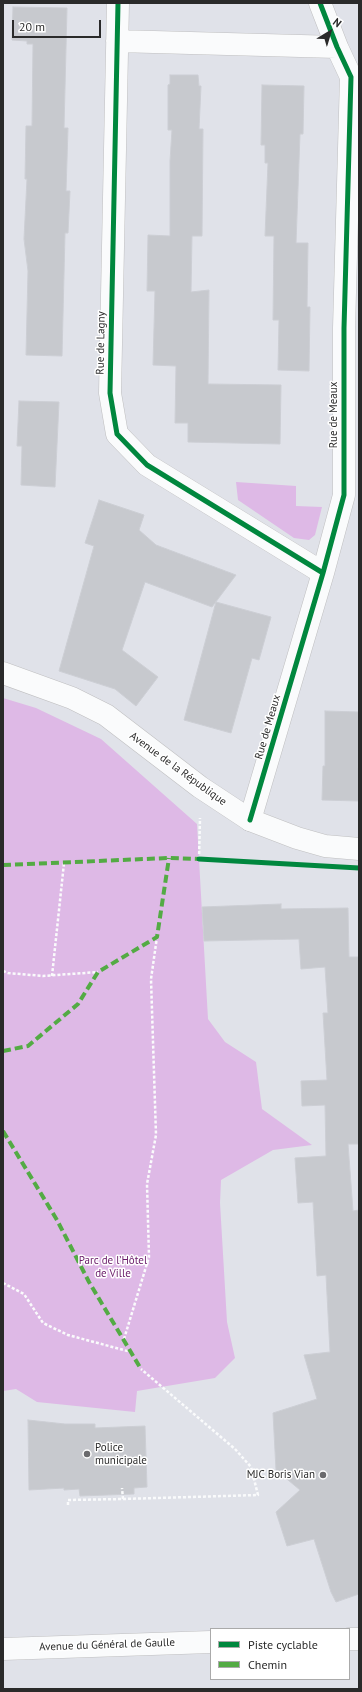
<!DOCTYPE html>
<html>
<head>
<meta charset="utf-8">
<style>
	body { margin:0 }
	#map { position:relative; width:362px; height:1692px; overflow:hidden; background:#e0e2e9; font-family:"PT Sans",sans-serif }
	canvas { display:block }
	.frame { position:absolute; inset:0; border:4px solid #2a2a2a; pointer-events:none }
	.legend { position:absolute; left:210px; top:1628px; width:140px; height:52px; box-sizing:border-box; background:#fff; border:1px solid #aaa; margin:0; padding:5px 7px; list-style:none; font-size:12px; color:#2a2a2a }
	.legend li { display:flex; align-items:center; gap:8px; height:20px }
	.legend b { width:20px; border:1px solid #aaa }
	.north { position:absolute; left:310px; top:12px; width:40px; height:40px; -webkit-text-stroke:3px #fff; paint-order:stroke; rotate:38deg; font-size:11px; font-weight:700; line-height:16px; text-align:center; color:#2a2a2a }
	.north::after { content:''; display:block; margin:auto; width:14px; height:18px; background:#2a2a2a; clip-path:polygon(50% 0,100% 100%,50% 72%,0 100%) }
	.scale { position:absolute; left:12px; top:20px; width:89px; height:18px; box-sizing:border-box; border:2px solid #2a2a2a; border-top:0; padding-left:5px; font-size:12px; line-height:14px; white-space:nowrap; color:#2a2a2a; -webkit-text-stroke:3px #fff; paint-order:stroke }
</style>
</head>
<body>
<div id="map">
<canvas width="362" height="1692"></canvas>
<div class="frame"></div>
<ul class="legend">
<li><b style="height:5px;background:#00873e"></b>Piste cyclable</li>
<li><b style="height:5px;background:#53ab44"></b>Chemin</li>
</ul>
<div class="north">N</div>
<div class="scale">20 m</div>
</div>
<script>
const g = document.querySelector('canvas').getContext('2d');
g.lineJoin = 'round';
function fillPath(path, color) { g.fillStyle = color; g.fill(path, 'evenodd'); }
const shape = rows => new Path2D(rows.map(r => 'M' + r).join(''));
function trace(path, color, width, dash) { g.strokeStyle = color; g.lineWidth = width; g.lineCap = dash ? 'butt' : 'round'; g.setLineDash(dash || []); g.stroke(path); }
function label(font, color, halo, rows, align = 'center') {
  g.font = font + ' "PT Sans",sans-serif'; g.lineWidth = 3; g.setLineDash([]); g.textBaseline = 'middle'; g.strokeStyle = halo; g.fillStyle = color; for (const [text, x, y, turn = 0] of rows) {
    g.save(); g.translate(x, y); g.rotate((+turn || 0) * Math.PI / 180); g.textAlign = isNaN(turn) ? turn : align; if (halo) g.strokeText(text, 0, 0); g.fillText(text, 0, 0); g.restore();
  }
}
const green = shape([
	[236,482,296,486,296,506,322,507,315,535,309,540,294,538,238,500],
	[3,698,36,708,101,739,197,824,208,1019,225,1042,256,1062,262,1109,312,1145,273,1150,221,1180,220,1203,227,1322,235,1358,215,1378,137,1391,135,1412,37,1402,16,1389,3,1391]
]);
const building = shape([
	[13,7,67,8,64,128,68,128,66,191,70,191,68,233,65,233,62,356,26,355,28,271,24,239,27,179,25,179,26,126,32,126,33,44,27,44,27,41,12,40,13,7],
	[170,75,198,75,199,86,201,86,199,129,203,129,202,236,192,236,191,292,209,290,208,384,281,385,280,444,188,442,188,423,175,423,176,366,153,365,155,291,147,291,148,235,170,236,170,161,172,130,168,130,168,85,170,84,170,75],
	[262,85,304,86,303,134,300,134,296,243,308,243,307,307,310,307,309,371,278,370,279,320,273,320,274,236,265,236,268,163,265,163,265,145,261,145,262,85],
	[19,401,59,402,55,487,21,485,22,446,17,446,19,401],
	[99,500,144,515,139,530,156,545,236,575,212,607,145,582,122,650,158,677,136,706,115,689,59,671,94,546,85,543,99,500],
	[216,602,271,617,259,660,252,658,231,733,184,720,216,602],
	[325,711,359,712,358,768,359,768,359,801,322,800,323,766,325,766,325,711],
	[281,904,281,909,348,908,349,957,359,957,359,1144,348,1144,353,1211,359,1210,359,1594,336,1602,331,1592,314,1539,287,1546,276,1512,300,1490,276,1470,273,1413,317,1399,304,1355,330,1352,326,1275,317,1276,313,1202,298,1203,295,1158,326,1156,325,1105,302,1106,301,1081,327,1080,323,1013,328,1013,325,967,301,969,299,939,204,941,202,907,281,904],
	[28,1420,65,1424,95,1424,95,1428,145,1426,147,1487,134,1488,134,1494,80,1496,79,1489,64,1490,64,1488,29,1490,28,1420]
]);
const path = shape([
	[199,859,200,818],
	[3,971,8,973,43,976,98,972],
	[52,976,64,863],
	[3,1283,24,1294,43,1323,68,1335,131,1352],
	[124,1339,149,1257,147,1184,156,1135,151,979,157,937],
	[123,1499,258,1495,251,1467,235,1449,141,1369],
	[68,1505,68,1500,123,1499,122,1488]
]);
const minor = shape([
	[118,3,110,393,117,434,147,465,323,573],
	[117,41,337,47],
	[250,820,323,573,344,495,344,328,351,77,337,47,320,3]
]);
const tertiary = shape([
	[3,673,72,698,106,715,200,787,250,820,297,838,325,846,359,849],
	[349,1639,359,1639],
	[3,1649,211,1642]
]);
const quiet = shape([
	[3,865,169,858,199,859],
	[3,1051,28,1046,78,1004,98,972,157,937,169,858],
	[3,1131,57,1220,89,1282,141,1369]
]);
const cycleway = shape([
	[118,3,110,393,117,434,147,465,323,573],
	[250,820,323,573,344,495,344,328,351,77,337,47,320,3],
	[199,859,359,868]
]);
const markers = [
	[87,1454,4,"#6a6a6d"],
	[323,1475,4,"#6a6a6d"]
];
const streetNames = [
	["Rue de Lagny",101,343,-89],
	["Rue de Meaux",334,415,-90],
	["Rue de Meaux",268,727,-74],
	["Avenue de la République",178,769,36],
	["Avenue du Général de Gaulle",107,1645,-2]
];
const parkNames = [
	["Parc de l’Hôtel",113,1261],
	["de Ville",113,1274]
];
const poiNames = [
	["Police",95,1448],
	["municipale",95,1461],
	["MJC Boris Vian",315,1475,"right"]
];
fillPath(green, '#deb9e6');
fillPath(building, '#c7c9ce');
trace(building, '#ccced4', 1);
trace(minor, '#bfbfc0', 23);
trace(tertiary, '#bfbfc0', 23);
trace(path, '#fafbfc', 2.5, [3, 2]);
trace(minor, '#fafbfc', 22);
trace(tertiary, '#fafbfc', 22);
trace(quiet, '#53ab44', 4, [8, 4]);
trace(cycleway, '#00873e', 5);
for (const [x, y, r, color] of markers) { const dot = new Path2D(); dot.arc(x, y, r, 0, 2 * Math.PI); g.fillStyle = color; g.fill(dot); trace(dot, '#fff', 1.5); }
label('11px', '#2a2a2a', '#fff', streetNames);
label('11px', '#691968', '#fff', parkNames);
label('11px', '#2a2a2a', '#fff', poiNames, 'left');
</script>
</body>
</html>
